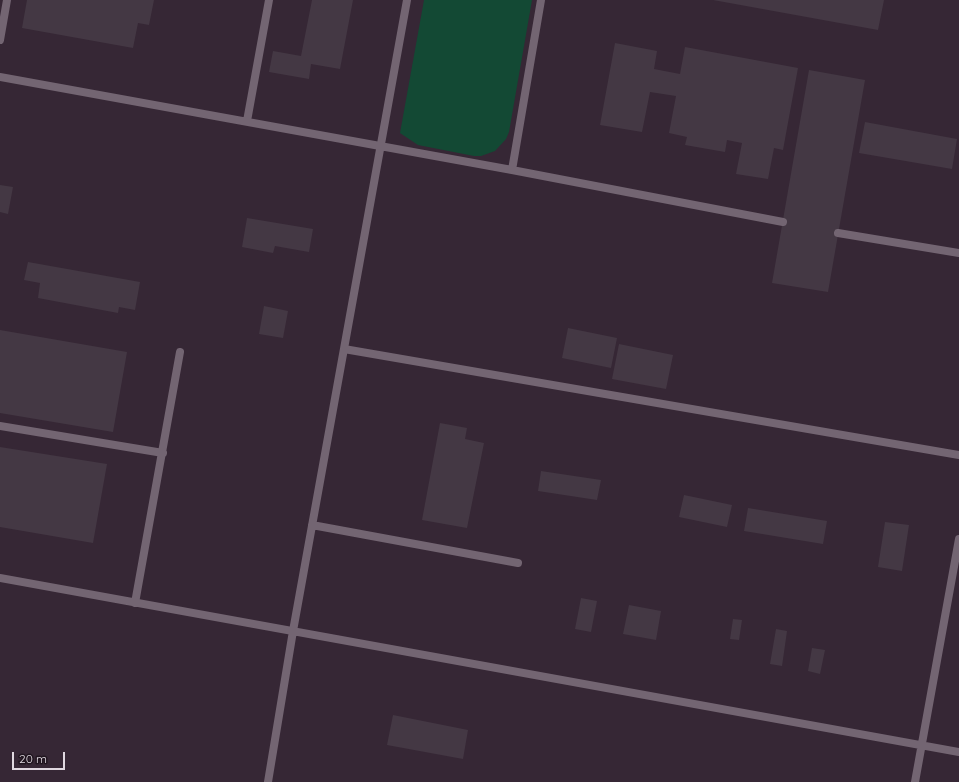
<!DOCTYPE html>
<html>
<head>
<meta charset="utf-8">
<style>
	body { margin:0 }
	#map { position:relative; width:959px; height:782px; overflow:hidden; background:#291e29; font-family:Quicksand,sans-serif }
	canvas { display:block }
	.scale { position:absolute; left:12px; top:752px; width:53px; height:18px; box-sizing:border-box; border:2px solid #e0d8e0; border-top:0; padding-left:5px; font-size:12px; line-height:14px; white-space:nowrap; color:#e0d8e0; -webkit-text-stroke:3px #20151f; paint-order:stroke }
</style>
</head>
<body>
<div id="map">
<canvas width="959" height="782"></canvas>
<div class="scale">20 m</div>
</div>
<script>
const g = document.querySelector('canvas').getContext('2d');
g.lineJoin = 'round';
function fillPath(path, color) { g.fillStyle = color; g.fill(path, 'evenodd'); }
const shape = rows => new Path2D(rows.map(r => 'M' + r).join(''));
function trace(path, color, width, dash) { g.strokeStyle = color; g.lineWidth = width; g.lineCap = dash ? 'butt' : 'round'; g.setLineDash(dash || []); g.stroke(path); }
const built = shape([
	[0,0,959,0,959,782,0,782]
]);
const green = shape([
	[424,0,532,0,509,132,506,139,495,151,481,156,474,156,418,145,400,133]
]);
const building = shape([
	[27,0,154,0,149,25,138,23,133,48,22,28],
	[312,0,353,0,340,69,311,64,309,79,269,72,273,51,301,56],
	[713,0,884,0,878,30],
	[615,43,657,51,654,69,680,74,685,47,798,68,783,150,774,148,768,179,736,174,742,143,727,140,725,152,685,145,687,137,669,133,676,96,650,92,642,132,600,125],
	[809,70,865,80,828,292,772,283],
	[865,122,957,139,952,169,859,153],
	[0,185,13,187,8,214,0,212],
	[247,218,313,229,309,252,275,246,273,253,242,247],
	[28,262,140,282,135,310,119,307,118,313,38,298,40,283,24,280],
	[264,306,288,311,283,338,259,334],
	[568,328,617,338,611,368,562,358],
	[0,330,127,352,113,432,0,413],
	[619,344,673,355,666,389,612,379],
	[440,423,467,428,465,439,484,443,467,528,422,520],
	[0,447,107,464,93,543,0,527],
	[541,471,601,480,597,500,538,491],
	[684,495,732,505,727,527,679,517],
	[748,508,827,521,823,544,744,531],
	[885,522,909,525,902,571,878,567],
	[581,598,597,601,591,632,575,629],
	[629,605,661,611,656,640,623,634],
	[733,619,742,620,739,640,730,639],
	[776,629,787,631,782,666,770,664],
	[812,648,825,650,820,674,808,671],
	[393,715,468,730,463,759,387,745]
]);
const lane = shape([
	[0,40,7,0],
	[0,77,512,170,783,222],
	[247,121,269,0],
	[512,170,541,0],
	[838,233,959,253],
	[344,349,959,455],
	[0,426,163,453],
	[312,525,518,563],
	[0,578,959,752],
	[135,603,180,352],
	[268,782,293,631,407,0],
	[915,782,959,539]
]);
fillPath(built, '#362735');
fillPath(green, '#134934');
fillPath(building, '#443844');
trace(lane, '#736572', 8);
</script>
</body>
</html>
